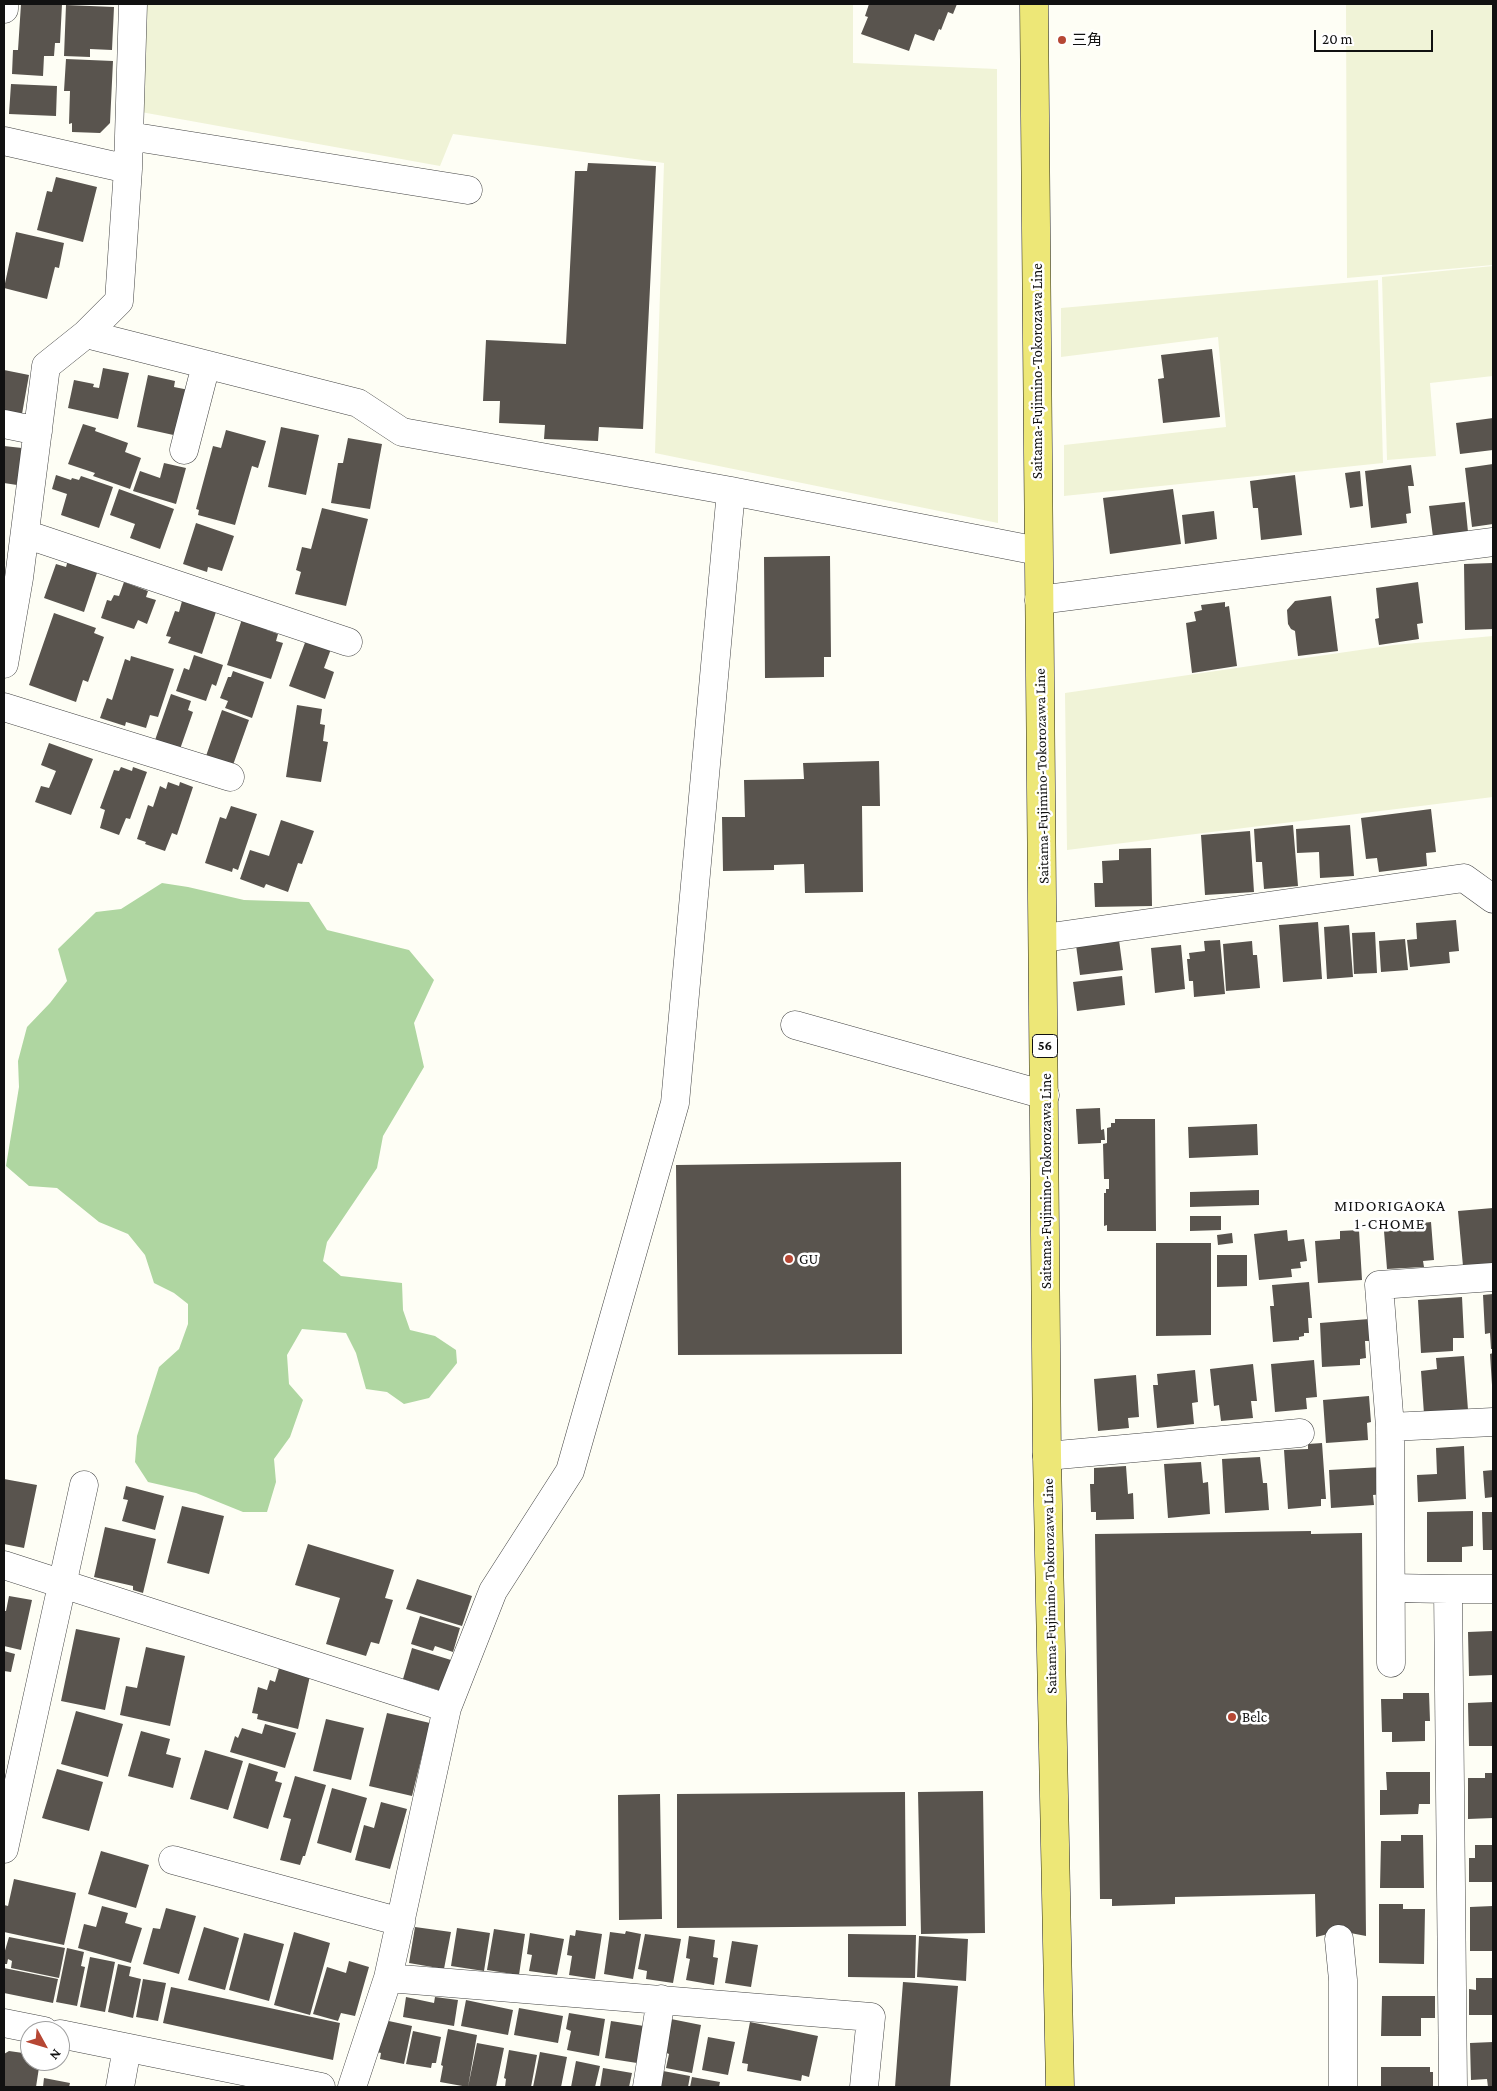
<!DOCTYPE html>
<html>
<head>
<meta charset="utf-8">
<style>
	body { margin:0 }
	#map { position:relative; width:1497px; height:2091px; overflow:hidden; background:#fefef5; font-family:"Crimson Pro",serif }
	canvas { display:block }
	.frame { position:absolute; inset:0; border:5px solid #111; pointer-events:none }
	.north { position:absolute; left:20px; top:2021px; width:50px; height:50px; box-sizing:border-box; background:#fff; border:1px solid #a0a0a0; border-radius:50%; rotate:129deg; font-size:14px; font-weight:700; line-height:20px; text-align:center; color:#111 }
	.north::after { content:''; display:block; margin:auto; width:18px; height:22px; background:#b64734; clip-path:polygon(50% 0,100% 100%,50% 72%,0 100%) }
	.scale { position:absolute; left:1314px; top:30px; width:119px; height:22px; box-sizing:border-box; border:2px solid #111; border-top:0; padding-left:6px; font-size:15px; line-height:18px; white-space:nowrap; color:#111; -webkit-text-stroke:4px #fff; paint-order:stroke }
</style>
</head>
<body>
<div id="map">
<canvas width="1497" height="2091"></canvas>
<div class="frame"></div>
<div class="north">N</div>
<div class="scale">20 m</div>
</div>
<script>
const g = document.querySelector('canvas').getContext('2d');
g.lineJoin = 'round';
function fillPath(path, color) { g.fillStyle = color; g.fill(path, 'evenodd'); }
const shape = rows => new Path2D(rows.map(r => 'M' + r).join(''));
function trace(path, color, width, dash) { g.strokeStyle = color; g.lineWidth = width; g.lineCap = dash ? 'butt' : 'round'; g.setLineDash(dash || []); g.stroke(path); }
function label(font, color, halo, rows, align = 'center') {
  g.font = font + ' "Crimson Pro","Noto Sans JP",serif'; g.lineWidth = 5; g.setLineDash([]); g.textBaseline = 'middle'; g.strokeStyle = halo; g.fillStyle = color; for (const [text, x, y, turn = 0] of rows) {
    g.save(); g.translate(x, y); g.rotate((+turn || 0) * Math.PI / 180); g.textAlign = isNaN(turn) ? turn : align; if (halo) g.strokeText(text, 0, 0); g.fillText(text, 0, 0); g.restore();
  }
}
const farmland = shape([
	[145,4,853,4,853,63,997,69,998,523,655,453,664,163,453,134,440,166,141,112],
	[1346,4,1493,4,1493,265,1347,278],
	[1493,266,1493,376,1430,383,1436,456,1387,460,1382,277],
	[1378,280,1383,463,1064,496,1064,445,1226,427,1218,337,1061,357,1061,308],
	[1493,636,1493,797,1067,850,1065,693,1394,645]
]);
const forest = shape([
	[162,883,188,887,244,900,309,902,327,930,409,950,434,980,414,1023,424,1067,383,1136,377,1168,327,1242,323,1261,341,1276,402,1283,403,1310,410,1330,435,1336,456,1350,457,1363,429,1398,404,1404,387,1392,366,1389,356,1353,346,1333,302,1329,287,1355,289,1384,303,1400,290,1437,274,1459,276,1482,267,1512,243,1512,196,1493,148,1482,135,1462,137,1436,159,1367,179,1349,188,1324,188,1304,174,1293,154,1283,145,1255,128,1234,99,1222,57,1188,29,1186,6,1166,19,1087,18,1061,27,1027,50,1003,67,981,58,949,96,912,121,909]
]);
const building = shape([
	[21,4,62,4,60,43,55,43,54,56,44,56,43,76,12,74,13,50,18,50],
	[869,4,957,4,953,14,948,12,941,30,939,29,934,41,915,34,909,51,861,34,868,17,865,16],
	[66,5,114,7,112,50,90,49,90,57,64,56],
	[66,59,113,61,110,123,100,133,72,132,72,123,69,124,70,91,64,91],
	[11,84,57,86,56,116,9,114],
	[588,163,656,166,643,429,599,427,598,441,544,439,545,425,499,423,500,401,483,401,486,340,566,344,575,171,587,171],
	[56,177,97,187,83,242,37,230,47,191,52,192],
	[16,232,64,243,59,268,55,267,47,299,4,288],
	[1212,349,1220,417,1163,423,1158,379,1164,378,1161,355],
	[103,368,129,373,118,419,68,408,74,380,94,384,93,387,99,388],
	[4,370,29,375,22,414,4,411],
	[148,375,175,381,174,387,189,390,178,436,137,427],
	[1493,418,1493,450,1460,454,1456,423],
	[83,424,96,428,95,431,128,443,125,452,141,458,130,489,93,476,95,473,68,464],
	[281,427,319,435,306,495,268,487],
	[226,430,266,441,258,468,252,466,235,525,198,515,199,510,196,509,213,446,221,448],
	[348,438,382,444,370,509,331,503,338,463,343,463],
	[4,446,22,448,17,485,4,483],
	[164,463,186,468,176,504,133,491,140,471,160,478],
	[1493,464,1493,524,1472,527,1465,468],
	[1411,465,1414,486,1408,486,1411,513,1406,514,1407,523,1371,528,1365,471],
	[1360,471,1363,506,1350,508,1345,473],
	[56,475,71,480,72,478,79,480,81,476,113,487,99,528,61,515,67,494,52,489],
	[1295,475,1302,535,1261,540,1258,508,1253,508,1250,481],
	[119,489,174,509,160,549,130,538,135,524,110,515],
	[1173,489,1181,544,1110,554,1103,498],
	[1465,502,1468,532,1433,537,1429,506],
	[322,508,368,519,346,606,295,594,301,572,296,570,302,547,311,549],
	[1214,511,1217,539,1185,544,1182,515],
	[196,523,234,536,222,571,208,567,207,572,183,564],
	[830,556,831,657,824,657,824,677,765,678,764,557],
	[69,557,95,566,93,571,97,573,84,612,44,598,56,564,66,567],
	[1493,563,1493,629,1465,630,1464,564],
	[124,582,148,591,146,597,156,600,147,624,138,620,134,629,101,618,107,600,111,601,114,595,119,596],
	[1418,582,1423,623,1417,624,1419,639,1379,645,1375,619,1379,618,1376,588],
	[184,594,218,606,202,654,168,643,171,637,166,636,175,611,179,612],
	[1331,596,1338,651,1298,656,1295,631,1291,629,1288,624,1287,610,1295,601],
	[1225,602,1225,607,1229,606,1237,666,1192,673,1186,623,1196,621,1194,612,1202,610,1201,605],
	[54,613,96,628,94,633,104,637,88,682,83,680,76,702,29,685],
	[242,619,268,627,267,630,278,634,276,641,283,643,271,679,227,665],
	[306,640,331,649,324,668,334,672,325,699,289,686],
	[194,655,223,665,216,686,212,684,206,701,176,691,184,668,189,670],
	[131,656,174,669,158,717,150,715,146,728,126,722,125,726,100,718,107,698,112,700,125,659,130,661],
	[233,671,264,682,252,718,225,708,228,701,220,698,228,677,231,677],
	[171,694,191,701,188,710,193,712,179,752,154,743],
	[297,705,322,709,320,724,325,725,323,741,328,742,321,782,286,777],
	[222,710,249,720,233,765,206,756],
	[49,743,93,759,71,815,35,802,41,786,49,788,56,771,41,765],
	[879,761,880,806,862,806,863,892,805,893,804,864,774,865,774,870,723,871,722,817,745,817,744,780,804,779,803,763],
	[121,767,132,771,133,767,147,772,130,819,126,818,119,835,100,828,105,810,100,808,114,770,119,771],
	[168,782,179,786,180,782,193,787,177,835,172,833,165,851,145,844,146,842,137,839,148,805,153,807,160,786,166,789],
	[231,806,257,814,238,870,233,868,232,872,205,863,220,817,226,819],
	[1431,809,1436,852,1426,853,1427,866,1379,872,1377,858,1366,859,1361,818],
	[281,820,314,831,302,864,298,863,288,892,266,884,264,888,240,879,250,850,269,856],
	[1293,825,1298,886,1264,889,1262,862,1256,862,1254,829],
	[1350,825,1354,876,1320,878,1319,852,1297,853,1296,829],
	[1250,831,1254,892,1205,895,1201,835],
	[1151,848,1152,906,1095,907,1094,883,1103,883,1102,861,1119,860,1119,849],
	[1456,920,1459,951,1449,952,1450,963,1410,967,1407,940,1417,939,1416,923],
	[1318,922,1322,979,1283,982,1279,925],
	[1349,925,1353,977,1327,979,1324,927],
	[1375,932,1377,973,1354,974,1352,933],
	[1405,939,1408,970,1381,972,1379,941],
	[1119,940,1123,970,1080,975,1076,945],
	[1220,940,1225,994,1194,997,1193,981,1189,981,1187,959,1190,959,1189,953,1205,951,1204,941],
	[1252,941,1253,955,1257,955,1260,988,1226,991,1223,944],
	[1181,945,1185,989,1155,993,1151,948],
	[1122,976,1125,1005,1077,1011,1073,982],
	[1100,1108,1101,1130,1104,1129,1105,1140,1101,1140,1101,1143,1078,1144,1076,1109],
	[1115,1119,1155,1119,1156,1231,1107,1231,1107,1225,1104,1226,1104,1193,1106,1193,1106,1189,1109,1189,1109,1179,1104,1179,1103,1144,1107,1143,1107,1128,1111,1127,1111,1123,1115,1123],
	[1257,1124,1258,1155,1189,1158,1188,1127],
	[901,1162,902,1354,678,1355,676,1165],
	[1259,1190,1259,1205,1190,1207,1190,1192],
	[1493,1208,1493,1263,1463,1266,1458,1211],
	[1190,1216,1221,1216,1221,1230,1190,1231],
	[1431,1222,1434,1260,1423,1261,1424,1267,1387,1269,1384,1231,1405,1230,1405,1225],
	[1287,1230,1288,1241,1304,1239,1307,1261,1300,1262,1301,1268,1291,1269,1292,1277,1259,1280,1254,1234],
	[1359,1230,1362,1280,1318,1283,1315,1241,1340,1239,1340,1231],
	[1232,1233,1233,1243,1218,1245,1217,1235],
	[1156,1243,1211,1243,1211,1335,1156,1336],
	[1217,1255,1247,1255,1247,1286,1217,1287],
	[1309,1282,1312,1318,1308,1318,1309,1333,1304,1333,1304,1336,1299,1337,1299,1340,1273,1342,1270,1306,1274,1306,1272,1285],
	[1493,1294,1493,1349,1491,1349,1490,1333,1485,1334,1483,1295],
	[1462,1297,1464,1338,1453,1338,1453,1351,1421,1353,1418,1300],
	[1369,1319,1370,1341,1365,1341,1366,1358,1360,1359,1360,1365,1322,1367,1320,1323],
	[1493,1353,1493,1385,1492,1385,1490,1354],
	[1464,1356,1468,1410,1424,1414,1421,1371,1437,1369,1436,1358],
	[1314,1360,1317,1397,1306,1398,1307,1409,1275,1412,1271,1364],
	[1253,1364,1257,1401,1251,1401,1253,1418,1221,1421,1219,1405,1214,1406,1210,1369],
	[1195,1370,1198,1402,1192,1403,1194,1424,1157,1428,1153,1385,1158,1385,1157,1374],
	[1136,1375,1139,1417,1128,1418,1129,1428,1098,1431,1094,1379],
	[1369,1396,1371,1422,1367,1423,1368,1440,1326,1443,1323,1400],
	[1322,1443,1326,1499,1321,1499,1321,1506,1288,1509,1284,1450,1308,1449,1308,1444],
	[1464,1446,1466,1499,1418,1502,1417,1475,1437,1474,1436,1448],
	[1260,1457,1263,1483,1267,1483,1269,1510,1225,1513,1222,1459],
	[1201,1462,1203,1483,1208,1482,1210,1514,1168,1518,1164,1464],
	[1126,1466,1128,1494,1133,1493,1134,1519,1096,1520,1096,1512,1091,1512,1090,1484,1094,1484,1094,1468],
	[1382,1467,1384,1494,1373,1495,1374,1505,1331,1508,1329,1470],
	[1493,1470,1493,1497,1485,1498,1483,1471],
	[4,1479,37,1485,24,1548,4,1544],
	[126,1486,164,1496,155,1530,122,1521,128,1500,123,1499],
	[182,1506,224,1516,209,1574,167,1563],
	[1473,1511,1473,1546,1462,1547,1462,1562,1427,1562,1427,1512],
	[1482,1512,1493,1512,1493,1550,1483,1550],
	[105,1527,156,1539,143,1593,133,1590,133,1586,94,1577],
	[1311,1531,1311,1534,1362,1533,1366,1936,1340,1931,1316,1937,1315,1894,1175,1897,1175,1904,1112,1906,1112,1899,1100,1899,1095,1534],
	[308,1544,394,1570,385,1598,393,1600,379,1644,371,1642,366,1656,326,1644,340,1598,295,1585],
	[417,1579,472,1596,462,1626,406,1609],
	[9,1596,32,1600,21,1650,4,1646,4,1611,6,1611],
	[420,1616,460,1628,453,1652,435,1646,433,1651,411,1644],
	[76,1629,120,1638,105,1710,61,1701],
	[1493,1631,1493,1675,1469,1676,1468,1632],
	[146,1647,185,1656,170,1726,120,1715,126,1686,137,1688],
	[412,1648,451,1660,441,1691,403,1679],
	[4,1651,15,1654,11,1672,4,1671],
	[279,1668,310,1676,298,1729,257,1719,258,1714,252,1713,258,1687,267,1690,270,1680,275,1682],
	[1403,1693,1429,1693,1430,1721,1425,1721,1425,1741,1392,1742,1392,1732,1382,1732,1381,1699,1403,1699],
	[1493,1702,1493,1746,1469,1746,1468,1703],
	[76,1711,123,1724,108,1777,61,1764],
	[387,1713,430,1723,412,1796,369,1786],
	[326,1719,364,1728,351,1780,313,1771],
	[265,1724,296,1733,285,1768,230,1752,235,1736,238,1738,242,1728,262,1734],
	[141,1731,170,1739,166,1754,181,1758,173,1788,128,1776],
	[205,1750,243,1761,228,1810,190,1799],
	[249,1763,278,1772,275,1781,282,1783,268,1829,233,1818],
	[57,1769,103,1782,89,1831,42,1818],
	[1386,1772,1430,1772,1430,1804,1419,1804,1418,1814,1380,1815,1380,1790,1387,1790],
	[1485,1773,1493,1773,1493,1818,1468,1819,1468,1778,1485,1778],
	[295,1776,326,1785,305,1856,303,1856,300,1865,280,1860,291,1819,283,1817],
	[332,1788,367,1798,351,1853,317,1843],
	[983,1791,985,1933,921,1934,918,1792],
	[905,1792,906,1926,677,1928,677,1794],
	[660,1794,662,1919,619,1920,618,1795],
	[381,1802,407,1809,390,1869,355,1860,364,1825,374,1828],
	[1401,1835,1423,1835,1424,1888,1380,1888,1381,1841,1401,1841],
	[1475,1845,1493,1845,1493,1882,1469,1882,1469,1858,1475,1858],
	[101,1851,149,1865,136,1908,88,1894],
	[14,1879,76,1893,64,1945,4,1932,4,1905,8,1906],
	[1379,1904,1403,1904,1403,1909,1425,1909,1424,1964,1379,1963],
	[102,1906,128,1913,125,1923,142,1928,131,1963,78,1948,84,1924,96,1927],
	[1493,1906,1493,1951,1470,1951,1470,1907],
	[166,1908,196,1916,179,1974,143,1964,153,1928,160,1929],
	[204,1927,239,1938,225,1990,188,1980],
	[415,1927,451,1932,444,1969,409,1963],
	[457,1928,490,1933,484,1971,451,1966],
	[494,1929,525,1934,519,1975,487,1970],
	[576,1930,602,1934,595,1979,569,1975,572,1956,567,1955,570,1935,575,1936],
	[626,1931,641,1934,633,1979,604,1974,610,1932,625,1934],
	[294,1932,330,1943,310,2015,274,2005],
	[244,1933,284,1944,269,2001,229,1990],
	[530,1933,564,1939,557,1975,529,1971,532,1955,527,1954],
	[645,1934,681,1939,673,1983,646,1979,647,1971,638,1969],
	[848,1934,916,1935,915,1978,848,1977],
	[689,1936,715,1940,713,1957,718,1958,714,1985,686,1980,690,1959,686,1958],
	[919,1936,968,1939,966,1981,917,1977],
	[9,1937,65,1948,59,1978,11,1968,12,1961,8,1959,7,1964,4,1964,4,1954],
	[732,1941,758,1945,751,1987,725,1983],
	[67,1948,84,1952,81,1966,85,1967,77,2006,56,2002],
	[90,1957,115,1962,105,2012,80,2007],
	[349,1961,369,1967,355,2016,341,2013,338,2021,313,2014,327,1967,346,1973],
	[118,1964,131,1967,129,1976,141,1979,133,2018,108,2012],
	[4,1968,58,1979,53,2003,4,1993],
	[1476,1978,1493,1978,1493,2015,1469,2015,1469,1989,1476,1990],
	[143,1979,166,1983,158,2021,136,2017],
	[903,1982,958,1986,950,2087,895,2087],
	[171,1987,340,2023,333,2060,163,2023],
	[1382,1996,1435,1996,1435,2018,1421,2018,1421,2036,1381,2036],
	[406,1997,434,2003,435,1997,458,2000,454,2026,403,2017],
	[466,2000,513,2010,508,2035,461,2026],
	[519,2008,563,2016,558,2043,514,2035],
	[569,2013,605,2019,599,2056,567,2050,571,2031,566,2029],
	[671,2019,701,2025,692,2073,666,2068,669,2054,664,2052],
	[384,2020,412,2026,404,2064,380,2059,381,2053,377,2052],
	[611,2021,644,2026,637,2063,605,2058],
	[750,2022,818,2036,809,2077,802,2075,801,2081,747,2071,748,2064,742,2063],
	[448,2029,477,2035,468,2087,440,2082,443,2066,441,2065],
	[413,2031,441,2037,436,2063,432,2063,431,2068,406,2064],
	[708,2037,735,2042,728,2075,702,2070],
	[1493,2042,1493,2087,1488,2087,1487,2079,1471,2080,1470,2043],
	[477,2043,504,2048,496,2087,468,2087],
	[509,2050,537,2055,531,2087,505,2087,506,2079,504,2078],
	[9,2051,30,2054,30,2061,40,2061,36,2087,4,2087,4,2054],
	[540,2052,567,2057,561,2087,533,2087],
	[576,2061,600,2066,595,2087,571,2087],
	[1381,2067,1430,2067,1430,2072,1433,2072,1433,2087,1381,2087],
	[603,2068,632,2073,629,2087,600,2087],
	[663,2071,690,2076,688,2087,660,2087],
	[692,2077,720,2082,719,2087,690,2087],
	[44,2078,70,2083,69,2087,43,2087]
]);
const minor = shape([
	[4,9,4,4],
	[129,136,468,190],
	[4,141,128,169],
	[86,334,358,403,402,432,731,491,1038,551],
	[4,424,38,431],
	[184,450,206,365],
	[25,534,348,642],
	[1039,600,1493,542],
	[4,664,19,578,46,366,86,334,119,301,128,169,133,4],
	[4,707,230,777],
	[1044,938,1464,878,1493,899],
	[795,1025,1045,1095],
	[1390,1427,1493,1422],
	[1047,1456,1300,1433],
	[4,1565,447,1708],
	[1391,1588,1448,1589],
	[1391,1663,1390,1427,1379,1285,1493,1277],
	[4,1849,84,1485],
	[173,1860,401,1922],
	[1339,1939,1343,1980,1343,2087],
	[388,1978,871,2017,864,2087],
	[4,2023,44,2031],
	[60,2034,321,2087],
	[120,2087,127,2048],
	[352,2087,388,1978,447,1708,493,1591,570,1471,675,1103,731,491],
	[647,2087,661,1999],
	[1453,2087,1448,1589,1493,1589]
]);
const major = shape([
	[1034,4,1047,1456,1060,2087]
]);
const markers = [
	[1062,40,5,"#b64734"],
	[789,1259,5,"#b64734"],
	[1232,1717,5,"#b64734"]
];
const shields = [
	[1045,1046,25]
];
const shieldNames = [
	["56",1045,1046]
];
const poiNames = [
	["三角",1072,40],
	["GU",799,1259],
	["Belc",1242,1717]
];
const streetNames = [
	["Saitama-Fujimino-Tokorozawa Line",1037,371,-90],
	["Saitama-Fujimino-Tokorozawa Line",1042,776,-91],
	["Saitama-Fujimino-Tokorozawa Line",1046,1181,-90],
	["Saitama-Fujimino-Tokorozawa Line",1050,1586,-91]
];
const neighbourhoodNames = [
	["MIDORIGAOKA",1390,1206],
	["1-CHOME",1390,1224]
];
fillPath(farmland, '#f0f3d7');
fillPath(forest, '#afd6a1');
fillPath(building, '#59544e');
trace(minor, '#444', 29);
trace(major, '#222', 29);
trace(minor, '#fff', 28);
trace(major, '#ede777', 28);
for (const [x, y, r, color] of markers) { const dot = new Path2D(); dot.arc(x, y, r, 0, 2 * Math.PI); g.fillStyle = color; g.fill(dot); trace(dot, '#fff', 2); }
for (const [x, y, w] of shields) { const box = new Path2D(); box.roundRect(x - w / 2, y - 11.5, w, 23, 4); g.fillStyle = '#fff'; g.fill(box); trace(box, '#111', 1); }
label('bold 14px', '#111', null, shieldNames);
label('15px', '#111', '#fff', poiNames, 'left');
label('15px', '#111', '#fff', streetNames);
g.letterSpacing = '1px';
label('16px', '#111', '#fff', neighbourhoodNames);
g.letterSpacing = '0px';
</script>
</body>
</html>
